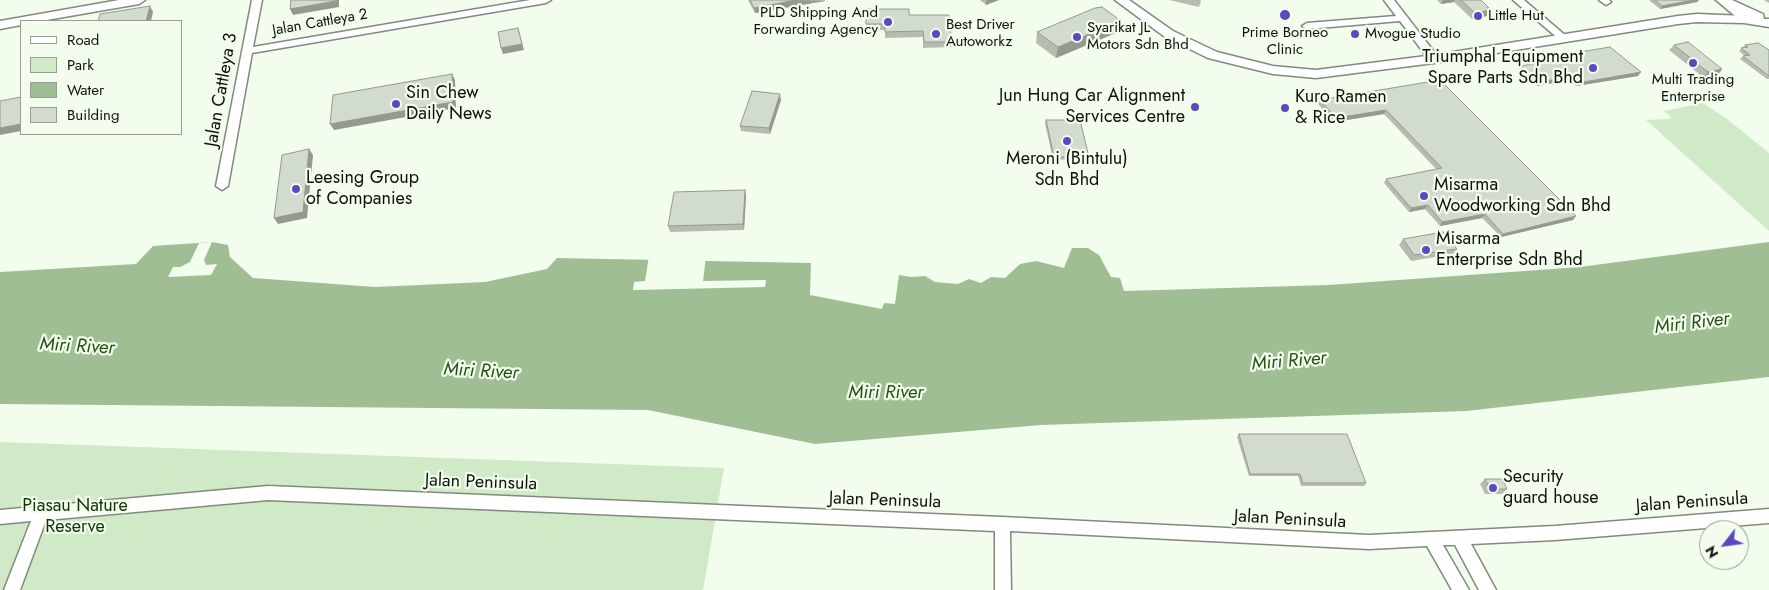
<!DOCTYPE html>
<html>
<head>
<meta charset="utf-8">
<style>
	body { margin:0 }
	#map { position:relative; width:1769px; height:590px; overflow:hidden; background:#f2fdee; font-family:Jost,sans-serif }
	canvas { display:block }
	.legend { position:absolute; left:20px; top:20px; width:162px; height:115px; box-sizing:border-box; background:#f2fdee; border:1px solid #979f94; margin:0; padding:6px 9px; list-style:none; font-size:15px; color:#0e120d }
	.legend li { display:flex; align-items:center; gap:10px; height:25px }
	.legend b { width:25px; border:1px solid #979f94 }
	.north { position:absolute; left:1699px; top:520px; width:50px; height:50px; box-sizing:border-box; background:#f2fdee; border:1px solid #979f94; border-radius:50%; rotate:240deg; font-size:14px; font-weight:700; line-height:20px; text-align:center; color:#0e120d }
	.north::after { content:''; display:block; margin:auto; width:18px; height:22px; background:#5f47c0; clip-path:polygon(50% 0,100% 100%,50% 72%,0 100%) }
</style>
</head>
<body>
<div id="map">
<canvas width="1769" height="590"></canvas>
<ul class="legend">
<li><b style="height:6px;background:#fff"></b>Road</li>
<li><b style="height:14px;background:#d0e9c6"></b>Park</li>
<li><b style="height:14px;background:#a0be94"></b>Water</li>
<li><b style="height:14px;background:#d2dcce"></b>Building</li>
</ul>
<div class="north">N</div>
</div>
<script>
const g = document.querySelector('canvas').getContext('2d');
g.lineJoin = 'round';
function fillPath(path, color) { g.fillStyle = color; g.fill(path, 'evenodd'); }
const shape = rows => new Path2D(rows.map(r => 'M' + r).join(''));
function trace(path, color, width, dash) { g.strokeStyle = color; g.lineWidth = width; g.lineCap = dash ? 'butt' : 'round'; g.setLineDash(dash || []); g.stroke(path); }
function label(font, color, halo, rows, align = 'center') {
  g.font = font + ' Jost,sans-serif'; g.lineWidth = 4.5; g.setLineDash([]); g.textBaseline = 'middle'; g.strokeStyle = halo; g.fillStyle = color; for (const [text, x, y, turn = 0] of rows) {
    g.save(); g.translate(x, y); g.rotate((+turn || 0) * Math.PI / 180); g.textAlign = isNaN(turn) ? turn : align; if (halo) g.strokeText(text, 0, 0); g.fillText(text, 0, 0); g.restore();
  }
}
const green = shape([
	[1703,103,1727,119,1769,153,1769,231,1646,120,1669,119,1671,117,1664,111],
	[0,442,724,468,703,590,0,590]
]);
const water = shape([
	[212,242,228,245,230,257,253,278,375,287,485,282,547,269,557,258,811,263,810,295,882,309,884,303,895,304,899,275,911,277,925,276,935,282,958,284,969,279,981,283,991,277,1005,278,1020,264,1036,261,1064,268,1072,248,1088,248,1099,255,1111,277,1120,278,1124,291,1329,285,1580,267,1769,242,1769,377,1466,411,1041,425,815,444,648,410,0,404,0,272,136,264,153,246]
]);
const pier = shape([
	[212,242,204,260,206,265,217,264,211,275,168,277,173,267,180,267,190,262,199,243],
	[649,256,706,257,703,281,766,280,765,287,633,290,634,282,645,281]
]);
const minor = shape([
	[252,0,262,0,253,47,530,0,551,0,546,3,252,53,228,186,222,190,216,186,252,0],
	[1384,0,1394,0,1438,57,1438,61,1430,61,1400,21,1307,29,1302,26,1307,23,1396,16,1384,0],
	[1513,0,1524,0,1566,36,1566,40,1560,40,1513,0],
	[1599,0,1609,0,1611,2,1606,5,1599,0],
	[1716,0,1727,0,1749,19,1747,21,1741,21,1716,0],
	[268,486,1002,517,1369,535,1555,526,1769,509,1769,523,1555,540,1471,544,1496,590,1479,590,1455,545,1443,545,1469,590,1452,590,1427,546,1369,549,1010,531,1011,590,995,590,995,531,268,500,46,520,20,590,4,590,31,521,0,524,0,510,268,486]
]);
const tertiary = shape([
	[119,0,145,0,139,4,41,21,21,21,21,25,0,29,0,21,119,0],
	[1115,0,1129,0,1173,31,1217,52,1273,66,1316,70,1434,55,1678,16,1697,14,1746,16,1716,0,1732,0,1763,14,1764,19,1769,19,1769,27,1744,23,1697,22,1678,24,1434,63,1316,78,1273,74,1208,58,1165,37,1115,0]
]);
const wall = shape([
	[748,0,825,0,825,1,755,13],
	[980,0,999,0,986,5],
	[1169,0,1200,0,1201,1,1199,7],
	[1437,0,1481,0,1489,8,1487,16,1472,19,1454,2,1441,4],
	[1650,0,1699,0,1697,2,1660,9,1650,1],
	[1764,0,1769,0,1769,3],
	[866,9,909,15,952,42,951,47,923,48,923,37,885,38,885,30,867,30],
	[1121,21,1118,32,1056,58,1036,43,1037,32],
	[1674,45,1722,69,1718,75,1703,77,1669,50],
	[1745,45,1769,50,1769,79,1767,79,1740,59,1743,56,1745,56,1739,51],
	[1550,57,1638,76,1576,86,1569,80,1537,86,1519,69,1521,66,1548,61],
	[1440,80,1573,220,1501,237,1482,218,1440,226,1425,209,1409,212,1384,183,1386,179,1436,169,1384,114,1334,122,1318,104,1320,100],
	[781,100,770,134,741,131,740,126],
	[1046,120,1089,157,1089,159,1053,160,1045,123],
	[745,190,746,196,744,230,670,232,668,226],
	[1403,239,1457,249,1453,254,1411,261,1399,245],
	[1239,434,1366,483,1364,486,1301,486,1298,476,1249,476,1237,437],
	[1485,479,1507,489,1502,494,1485,494,1480,484]
]);
const shadedWall = shape([
	[336,0,339,0,339,7,293,15,290,9],
	[796,0,825,1,755,13,754,8],
	[986,0,999,0,986,5],
	[1443,0,1455,0,1454,2,1441,4],
	[1693,0,1699,0,1697,2,1660,9,1662,6],
	[150,6,153,12,151,21,146,21],
	[1487,8,1489,8,1487,11,1490,10,1487,16,1472,19,1475,13],
	[1121,21,1118,32,1056,58,1058,47],
	[518,28,524,50,503,54,501,48],
	[1722,69,1718,75,1703,77,1708,72],
	[1641,72,1638,76,1576,86,1578,83],
	[452,74,455,80,456,108,334,130,330,124],
	[1571,77,1569,80,1537,86,1539,82],
	[780,94,781,100,770,134,769,128],
	[1386,110,1384,114,1334,122,1336,118],
	[21,124,21,131,0,135,0,128],
	[309,149,313,155,307,218,278,224,274,218],
	[745,190,746,196,744,230,743,224],
	[1428,205,1425,209,1409,212,1411,208],
	[1485,214,1482,218,1440,226,1442,222],
	[1576,216,1573,220,1501,237,1503,234]
]);
const building = shape([
	[291,0,336,0,336,1,290,9,291,0],
	[750,0,796,0,754,8,750,0],
	[1461,0,1481,0,1489,8,1487,8,1490,10,1475,13,1461,0],
	[1655,0,1693,0,1662,6,1655,0],
	[150,6,146,21,98,21,100,14,150,6],
	[1102,7,1121,21,1058,47,1037,32,1095,8,1102,7],
	[866,9,909,9,909,15,949,15,952,42,924,42,923,31,885,32,885,24,866,24,866,9],
	[518,28,522,44,501,48,498,32,518,28],
	[1688,42,1722,69,1708,72,1674,45,1688,42],
	[1758,43,1769,50,1769,76,1743,56,1750,55,1741,48,1748,47,1745,45,1758,43],
	[1610,47,1641,72,1578,83,1571,77,1539,82,1521,66,1553,60,1550,57,1610,47],
	[452,74,453,102,330,124,333,95,452,74],
	[1440,80,1576,216,1503,234,1485,214,1442,222,1428,205,1411,208,1386,179,1442,168,1386,110,1336,118,1320,100,1440,80],
	[752,91,780,94,769,128,740,126,752,91],
	[21,97,21,124,0,128,0,101,21,97],
	[1046,120,1080,120,1089,157,1054,157,1046,120],
	[309,149,303,212,274,218,282,155,309,149],
	[745,190,743,224,668,226,674,192,745,190],
	[1443,232,1457,249,1414,255,1403,239,1443,232],
	[1239,434,1347,434,1366,483,1303,483,1300,474,1250,474,1239,434],
	[1485,479,1502,479,1507,489,1490,489,1485,479]
]);
const markers = [
	[1285,15,6,"#5f47c0"],
	[1478,16,5,"#5f47c0"],
	[888,22,5,"#5f47c0"],
	[936,34,5,"#5f47c0"],
	[1355,34,5,"#5f47c0"],
	[1077,37,5,"#5f47c0"],
	[1693,63,5,"#5f47c0"],
	[1593,68,5,"#5f47c0"],
	[396,104,5,"#5f47c0"],
	[1195,107,5,"#5f47c0"],
	[1285,108,5,"#5f47c0"],
	[1067,141,5,"#5f47c0"],
	[296,189,5,"#5f47c0"],
	[1424,196,5,"#5f47c0"],
	[1426,250,5,"#5f47c0"],
	[1493,488,5,"#5f47c0"]
];
const farPoinames = [
	["PLD Shipping And",878,13,"right"],
	["Forwarding Agency",878,30,"right"],
	["Little Hut",1488,16],
	["Best Driver",946,25],
	["Autoworkz",946,42],
	["Syarikat JL",1087,28],
	["Motors Sdn Bhd",1087,45],
	["Prime Borneo",1285,33,"center"],
	["Clinic",1285,50,"center"],
	["Mvogue Studio",1365,34],
	["Multi Trading",1693,80,"center"],
	["Enterprise",1693,97,"center"]
];
const farStreetnames = [
	["Jalan Cattleya 2",320,23,-10]
];
const poiNames = [
	["Triumphal Equipment",1583,58,"right"],
	["Spare Parts Sdn Bhd",1583,79,"right"],
	["Sin Chew",406,94],
	["Daily News",406,115],
	["Jun Hung Car Alignment",1185,97,"right"],
	["Services Centre",1185,118,"right"],
	["Kuro Ramen",1295,98],
	["& Rice",1295,119],
	["Meroni (Bintulu)",1067,160,"center"],
	["Sdn Bhd",1067,181,"center"],
	["Leesing Group",306,179],
	["of Companies",306,200],
	["Misarma",1434,186],
	["Woodworking Sdn Bhd",1434,207],
	["Misarma",1436,240],
	["Enterprise Sdn Bhd",1436,261],
	["Security",1503,478],
	["guard house",1503,499]
];
const streetNames = [
	["Jalan Cattleya 3",222,90,-80],
	["Jalan Peninsula",481,483,2],
	["Jalan Peninsula",885,501,2],
	["Jalan Peninsula",1692,503,-4],
	["Jalan Peninsula",1290,520,3]
];
const parkNames = [
	["Piasau Nature",75,507],
	["Reserve",75,528]
];
const waterNames = [
	["Miri River",1692,324,-7],
	["Miri River",77,347,3],
	["Miri River",1289,362,-5],
	["Miri River",481,372,3],
	["Miri River",886,393]
];
fillPath(green, '#d0e9c6');
fillPath(water, '#a0be94');
fillPath(pier, '#f2fdee');
trace(minor, '#818a7d', 3);
trace(tertiary, '#818a7d', 3);
fillPath(minor, '#fff');
fillPath(tertiary, '#fff');
fillPath(wall, '#b5bdb1');
fillPath(shadedWall, '#939a90');
fillPath(building, '#d2dcce');
trace(building, '#939a90', 1);
for (const [x, y, r, color] of markers) { const dot = new Path2D(); dot.arc(x, y, r, 0, 2 * Math.PI); g.fillStyle = color; g.fill(dot); trace(dot, '#f2fdee', 2); }
label('15px', '#0e120d', '#f2fdee', farPoinames, 'left');
label('15px', '#0e120d', '#f2fdee', farStreetnames);
label('18px', '#0e120d', '#f2fdee', poiNames, 'left');
label('18px', '#0e120d', '#f2fdee', streetNames);
label('18px', '#163306', '#f2fdee', parkNames);
label('italic 19px', '#295015', '#f2fdee', waterNames);
</script>
</body>
</html>
